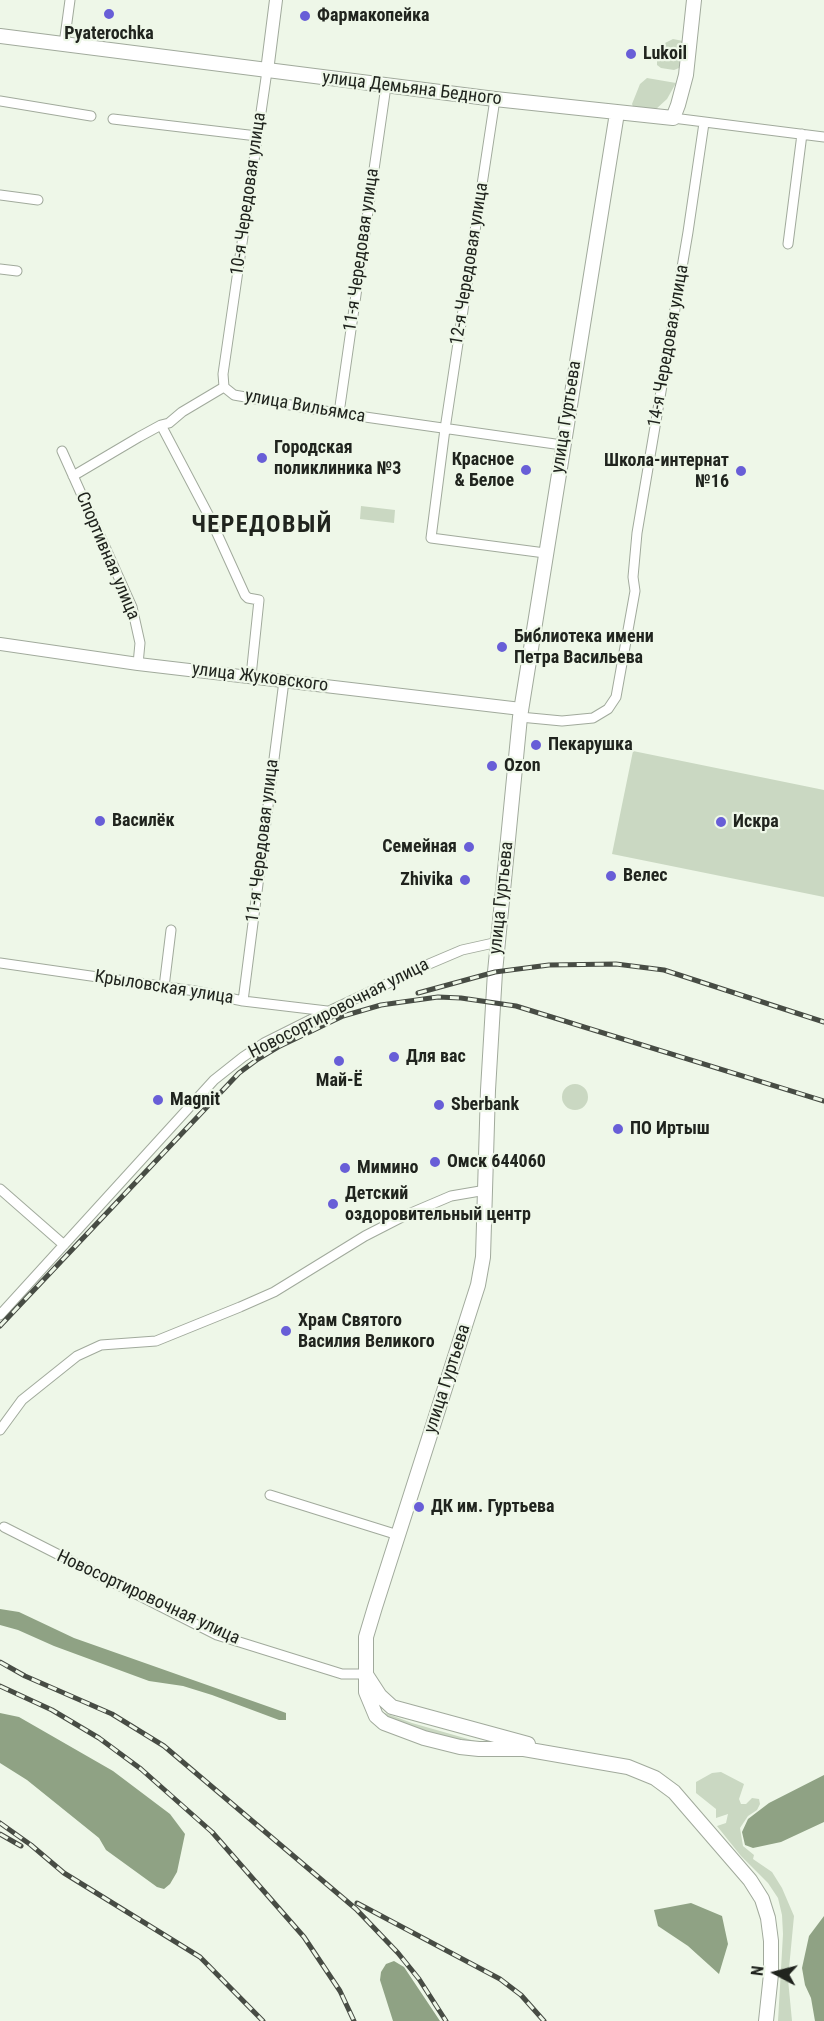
<!DOCTYPE html>
<html>
<head>
<meta charset="utf-8">
<style>
	body { margin:0 }
	#map { position:relative; width:824px; height:2021px; overflow:hidden; background:#eef7e8; font-family:"Roboto Condensed",sans-serif }
	canvas { display:block }
	.north { position:absolute; left:746px; top:1943px; width:60px; height:60px; -webkit-text-stroke:4px #eef7e8; paint-order:stroke; rotate:277deg; font-size:16px; font-weight:700; line-height:24px; text-align:center; color:#20241e }
	.north::after { content:''; display:block; margin:auto; width:21px; height:27px; background:#20241e; clip-path:polygon(50% 0,100% 100%,50% 72%,0 100%) }
</style>
</head>
<body>
<div id="map">
<canvas width="824" height="2021"></canvas>
<div class="north">N</div>
</div>
<script>
const g = document.querySelector('canvas').getContext('2d');
g.lineJoin = 'round';
function fillPath(path, color) { g.fillStyle = color; g.fill(path, 'evenodd'); }
const shape = rows => new Path2D(rows.map(r => 'M' + r).join(''));
function trace(path, color, width, dash) { g.strokeStyle = color; g.lineWidth = width; g.lineCap = dash ? 'butt' : 'round'; g.setLineDash(dash || []); g.stroke(path); }
function label(font, color, halo, rows, align = 'center') {
  g.font = font + ' "Roboto Condensed",sans-serif'; g.lineWidth = 4.5; g.setLineDash([]); g.textBaseline = 'middle'; g.strokeStyle = halo; g.fillStyle = color; for (const [text, x, y, turn = 0] of rows) {
    g.save(); g.translate(x, y); g.rotate((+turn || 0) * Math.PI / 180); g.textAlign = isNaN(turn) ? turn : align; if (halo) g.strokeText(text, 0, 0); g.fillText(text, 0, 0); g.restore();
  }
}
const green = shape([
	[673,39,683,41,679,68,674,70,661,68,657,65,657,52,661,45],
	[647,78,676,83,667,99,655,110,634,109,632,104,640,84],
	[361,506,395,510,394,523,360,519],
	[633,751,824,790,824,897,612,854],
	'562 1097a13 13 0 1 1 26 0a13 13 0 1 1-26 0Z',
	[385,1713,412,1723,482,1743,448,1741,383,1715,382,1714],
	[721,1772,744,1784,739,1799,741,1804,746,1804,752,1798,759,1799,760,1804,757,1810,748,1816,740,1828,743,1846,754,1855,753,1859,772,1872,782,1888,794,1916,788,1979,792,2021,778,2021,783,1934,782,1915,778,1898,768,1883,741,1856,717,1826,726,1823,728,1814,716,1818,716,1809,696,1793,696,1782,712,1773]
]);
const water = shape([
	[0,1609,19,1612,74,1638,278,1710,286,1713,286,1720,279,1720,212,1695,183,1686,149,1681,54,1646,18,1630,0,1625],
	[0,1713,19,1717,113,1771,170,1814,185,1834,177,1872,170,1884,164,1889,157,1887,106,1850,99,1838,27,1780,0,1763],
	[824,1775,824,1822,781,1842,753,1848,745,1845,742,1832,748,1819,769,1803],
	[691,1903,722,1916,728,1944,719,1974,688,1946,658,1926,654,1910],
	[824,1916,824,2021,815,2021,811,1998,805,1985,802,1968,809,1936],
	[394,1961,404,1967,440,2021,393,2021,380,1980,381,1972,386,1964]
]);
const minor = shape([
	[64,44,70,0],
	[495,99,445,429,431,538,545,553],
	[0,101,91,116],
	[673,118,824,137],
	[113,119,257,136],
	[0,195,38,200],
	[788,244,802,134],
	[0,269,17,271],
	[224,387,234,395,330,412,562,445],
	[224,387,223,374,267,71],
	[339,413,386,86],
	[161,425,210,518,245,595,248,598,259,600,251,676],
	[62,451,132,607,140,643,138,664],
	[73,476,139,437,161,425,169,423,182,412,224,387],
	[520,717,562,721,593,718,608,709,616,697,635,591,633,577,637,533,688,232,704,123],
	[0,963,195,991,243,1001,327,1011],
	[164,987,171,930],
	[243,1001,284,681],
	[0,1189,64,1245],
	[0,1315,214,1080,243,1057,264,1043,310,1020,429,964,462,950,498,942],
	[0,1430,22,1400,77,1356,101,1345,156,1341,240,1307,274,1292,365,1236,404,1216,451,1196,486,1190],
	[270,1495,398,1535],
	[4,1527,217,1635,342,1674,366,1674]
]);
const tertiary = shape([
	[267,71,276,0],
	[0,644,138,664,521,709]
]);
const secondary = shape([
	[0,36,495,99,673,118,678,105,686,75,694,0],
	[617,113,520,717,495,972,488,1090,483,1257,478,1285,375,1607,366,1637,366,1692,376,1716,384,1723,424,1738,460,1747,479,1749,524,1749,628,1767,655,1778,674,1792,750,1880,762,1899,768,1918,771,1941,771,1974,766,2021],
	[367,1676,380,1696,392,1707,528,1744]
]);
const rail = shape([
	[418,993,495,972,549,965,616,964,664,970,824,1022],
	[0,1326,239,1073,258,1059,278,1047,343,1016,381,1005,438,997,461,998,516,1006,824,1101],
	[0,1662,25,1676,112,1714,164,1746,356,1909,398,1953,419,1979,446,2021],
	[0,1686,52,1710,99,1738,141,1769,212,1832,304,1937,340,1991,354,2021],
	[0,1823,31,1845,64,1873,200,1957,263,2021],
	[0,1834,21,1846],
	[357,1903,500,1979,521,1995,544,2021]
]);
const markers = [
	[109,14,6,"#685ed7"],
	[305,16,6,"#685ed7"],
	[631,54,6,"#685ed7"],
	[262,458,6,"#685ed7"],
	[526,470,6,"#685ed7"],
	[741,471,6,"#685ed7"],
	[502,647,6,"#685ed7"],
	[536,745,6,"#685ed7"],
	[492,766,6,"#685ed7"],
	[100,821,6,"#685ed7"],
	[721,822,6,"#685ed7"],
	[469,847,6,"#685ed7"],
	[611,876,6,"#685ed7"],
	[465,880,6,"#685ed7"],
	[394,1057,6,"#685ed7"],
	[339,1061,6,"#685ed7"],
	[158,1100,6,"#685ed7"],
	[439,1105,6,"#685ed7"],
	[618,1129,6,"#685ed7"],
	[435,1162,6,"#685ed7"],
	[345,1168,6,"#685ed7"],
	[333,1204,6,"#685ed7"],
	[286,1331,6,"#685ed7"],
	[419,1507,6,"#685ed7"]
];
const poiNames = [
	["Фармакопейка",317,16],
	["Pyaterochka",109,34,"center"],
	["Lukoil",643,54],
	["Городская",274,448],
	["поликлиника №3",274,469],
	["Красное",514,460,"right"],
	["& Белое",514,481,"right"],
	["Школа-интернат",729,461,"right"],
	["№16",729,482,"right"],
	["Библиотека имени",514,637],
	["Петра Васильева",514,658],
	["Пекарушка",548,745],
	["Ozon",504,766],
	["Василёк",112,821],
	["Искра",733,822],
	["Семейная",457,847,"right"],
	["Велес",623,876],
	["Zhivika",453,880,"right"],
	["Для вас",406,1057],
	["Май-Ё",339,1081,"center"],
	["Magnit",170,1100],
	["Sberbank",451,1105],
	["ПО Иртыш",630,1129],
	["Омск 644060",447,1162],
	["Мимино",357,1168],
	["Детский",345,1194],
	["оздоровительный центр",345,1215],
	["Храм Святого",298,1321],
	["Василия Великого",298,1342],
	["ДК им. Гуртьева",431,1507]
];
const streetNames = [
	["улица Демьяна Бедного",412,89,7],
	["10-я Чередовая улица",249,194,-82],
	["11-я Чередовая улица",362,250,-82],
	["12-я Чередовая улица",470,264,-81],
	["14-я Чередовая улица",669,346,-80],
	["улица Вильямса",305,407,10],
	["улица Гуртьева",567,417,-81],
	["Спортивная улица",107,556,67],
	["улица Жуковского",260,678,7],
	["11-я Чередовая улица",263,841,-83],
	["улица Гуртьева",502,898,-84],
	["Крыловская улица",164,988,9],
	["Новосортировочная улица",339,1009,-27],
	["улица Гуртьева",448,1379,-72],
	["Новосортировочная улица",148,1598,25]
];
const districtNames = [
	["ЧЕРЕДОВЫЙ",262,526]
];
fillPath(green, '#cad8c2');
fillPath(water, '#8fa284');
trace(minor, '#a1aa9c', 11);
trace(tertiary, '#a1aa9c', 14);
trace(secondary, '#a1aa9c', 16);
trace(minor, '#fff', 9);
trace(tertiary, '#fff', 12);
trace(secondary, '#fff', 14);
trace(rail, '#474c44', 5);
trace(rail, '#eef7e8', 3, [9]);
for (const [x, y, r, color] of markers) { const dot = new Path2D(); dot.arc(x, y, r, 0, 2 * Math.PI); g.fillStyle = color; g.fill(dot); trace(dot, '#eef7e8', 2); }
label('bold 18px', '#20241e', '#eef7e8', poiNames, 'left');
label('18px', '#20241e', '#eef7e8', streetNames);
g.letterSpacing = '1.5px';
label('bold 24px', '#20241e', '#eef7e8', districtNames);
g.letterSpacing = '0px';
</script>
</body>
</html>
